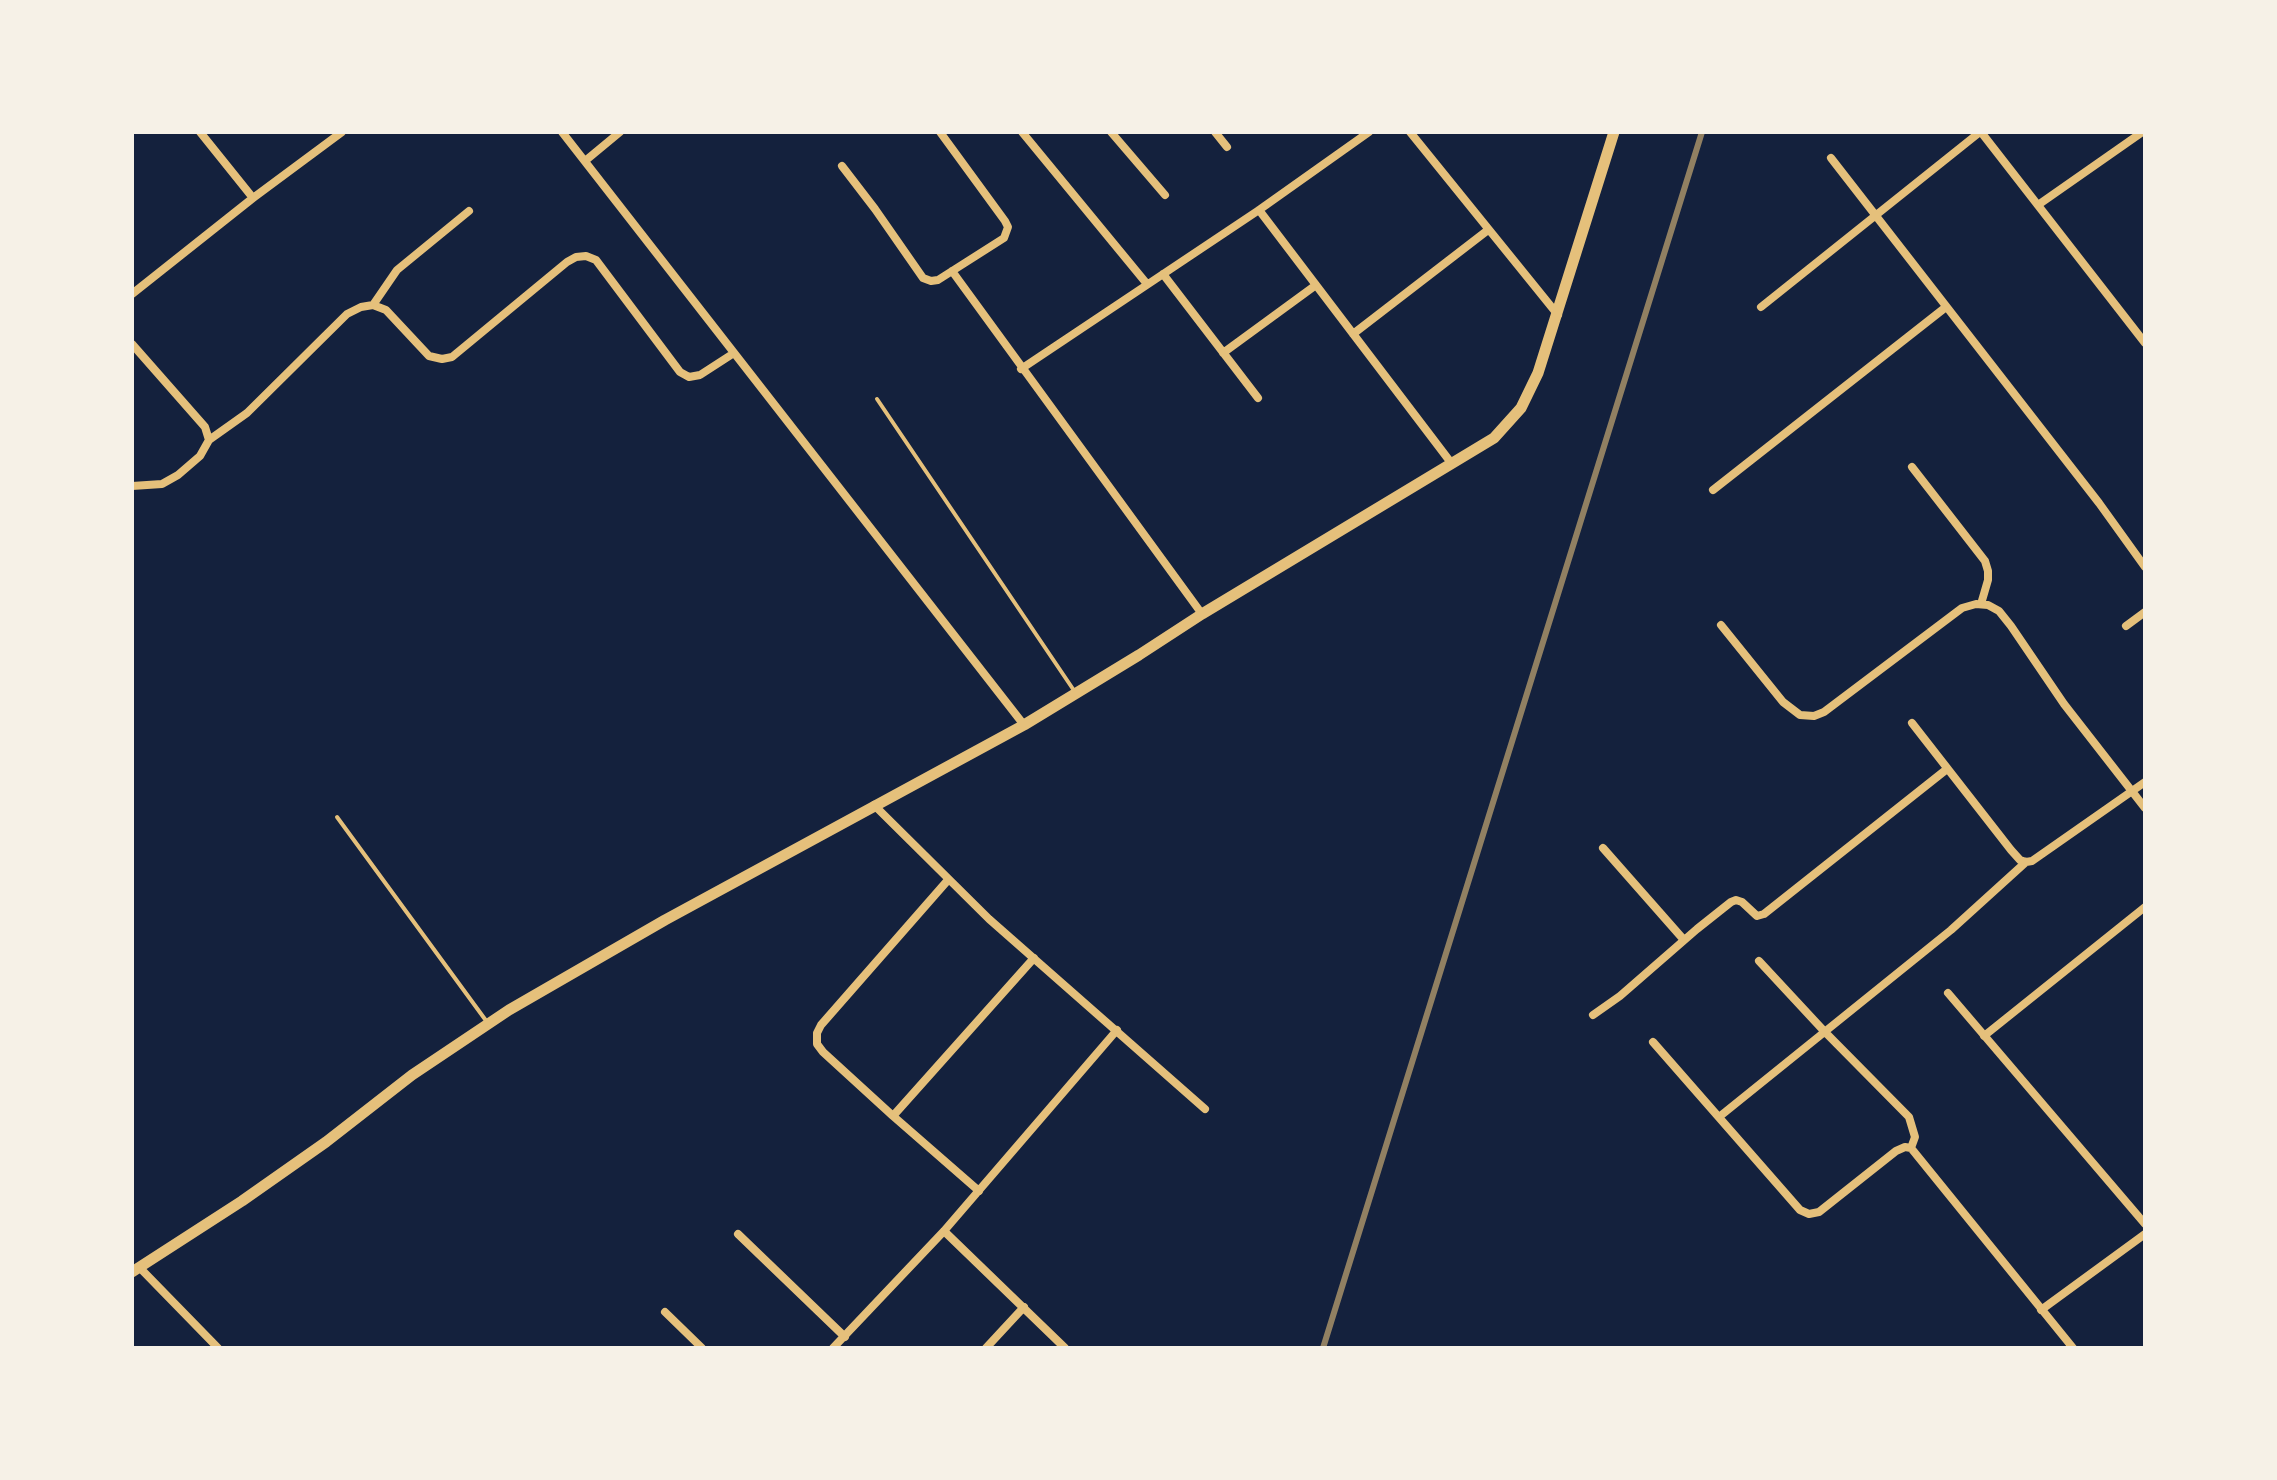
<!DOCTYPE html>
<html>
<head>
<meta charset="utf-8">
<style>
	body { margin:0 }
	#map { position:relative; width:2277px; height:1480px; overflow:hidden; background:#14213d; font-family:"Playfair Display",serif }
	canvas { display:block }
	.frame { position:absolute; inset:0; border:134px solid #f6f1e7; pointer-events:none }
</style>
</head>
<body>
<div id="map">
<canvas width="2277" height="1480"></canvas>
<div class="frame"></div>
</div>
<script>
const g = document.querySelector('canvas').getContext('2d');
g.lineJoin = 'round';
const shape = rows => new Path2D(rows.map(r => 'M' + r).join(''));
function trace(path, color, width, dash) { g.strokeStyle = color; g.lineWidth = width; g.lineCap = dash ? 'butt' : 'round'; g.setLineDash(dash || []); g.stroke(path); }
const service = shape([
	[877,399,1075,692],
	[337,817,487,1022]
]);
const minor = shape([
	[200,132,253,198],
	[562,132,1024,725],
	[1022,132,1147,284],
	[1111,132,1165,195],
	[1215,132,1227,147],
	[1410,132,1558,315],
	[1981,132,2145,343],
	[1831,158,2099,503,2145,567],
	[585,161,620,132],
	[842,166,875,209,923,278,931,281,938,280,1004,238,1008,227,1005,221,940,132],
	[2038,205,2141,133],
	[1259,210,1452,464],
	[952,271,1202,614],
	[1163,274,1258,398],
	[132,294,253,198,342,132],
	[373,305,397,270,469,211],
	[1761,307,1980,132],
	[1353,334,1488,230],
	[132,344,205,427,209,440,200,456,178,475,162,484,132,486],
	[1223,353,1316,285],
	[1021,369,1259,210,1369,132],
	[209,440,247,413,347,314,361,307,373,305,386,310,429,356,442,359,452,357,567,262,576,257,586,256,596,260,680,372,689,377,700,375,734,353],
	[1912,467,1985,561,1988,571,1988,580,1981,604],
	[1713,490,1946,307],
	[1721,625,1783,702,1800,715,1814,716,1824,712,1962,608,1976,604,1988,605,1999,611,2011,626,2064,704,2145,808],
	[2126,626,2145,612],
	[1912,723,2011,850,2020,860,2026,862,2032,861,2145,782],
	[874,805,989,919,1205,1109],
	[1603,848,1684,940],
	[948,880,821,1025,817,1033,817,1044,823,1052,893,1116,979,1191],
	[1759,961,1824,1031,1909,1117,1915,1137,1911,1148],
	[1948,993,2145,1224],
	[1593,1015,1620,996,1697,929,1731,902,1736,900,1742,902,1757,916,1764,914,1947,769],
	[1984,1036,2145,907],
	[1653,1042,1800,1210,1809,1214,1819,1212,1896,1151,1905,1147,1911,1148,2073,1348],
	[893,1116,1034,958],
	[1719,1117,1951,930,2026,862],
	[944,1231,1065,1348],
	[738,1234,845,1337],
	[140,1268,218,1348],
	[2041,1310,2145,1234],
	[665,1312,702,1348],
	[833,1348,944,1231,1117,1030],
	[986,1348,1024,1307]
]);
const tertiary = shape([
	[132,1272,242,1201,326,1142,412,1075,509,1010,665,920,1024,725,1139,655,1202,614,1494,438,1521,408,1538,373,1614,132]
]);
const rail = shape([
	[1323,1348,1702,132]
]);
trace(service, '#e5c07b', 4);
trace(minor, '#e5c07b', 8);
trace(tertiary, '#e5c07b', 11);
trace(rail, '#918062', 6);
</script>
</body>
</html>
